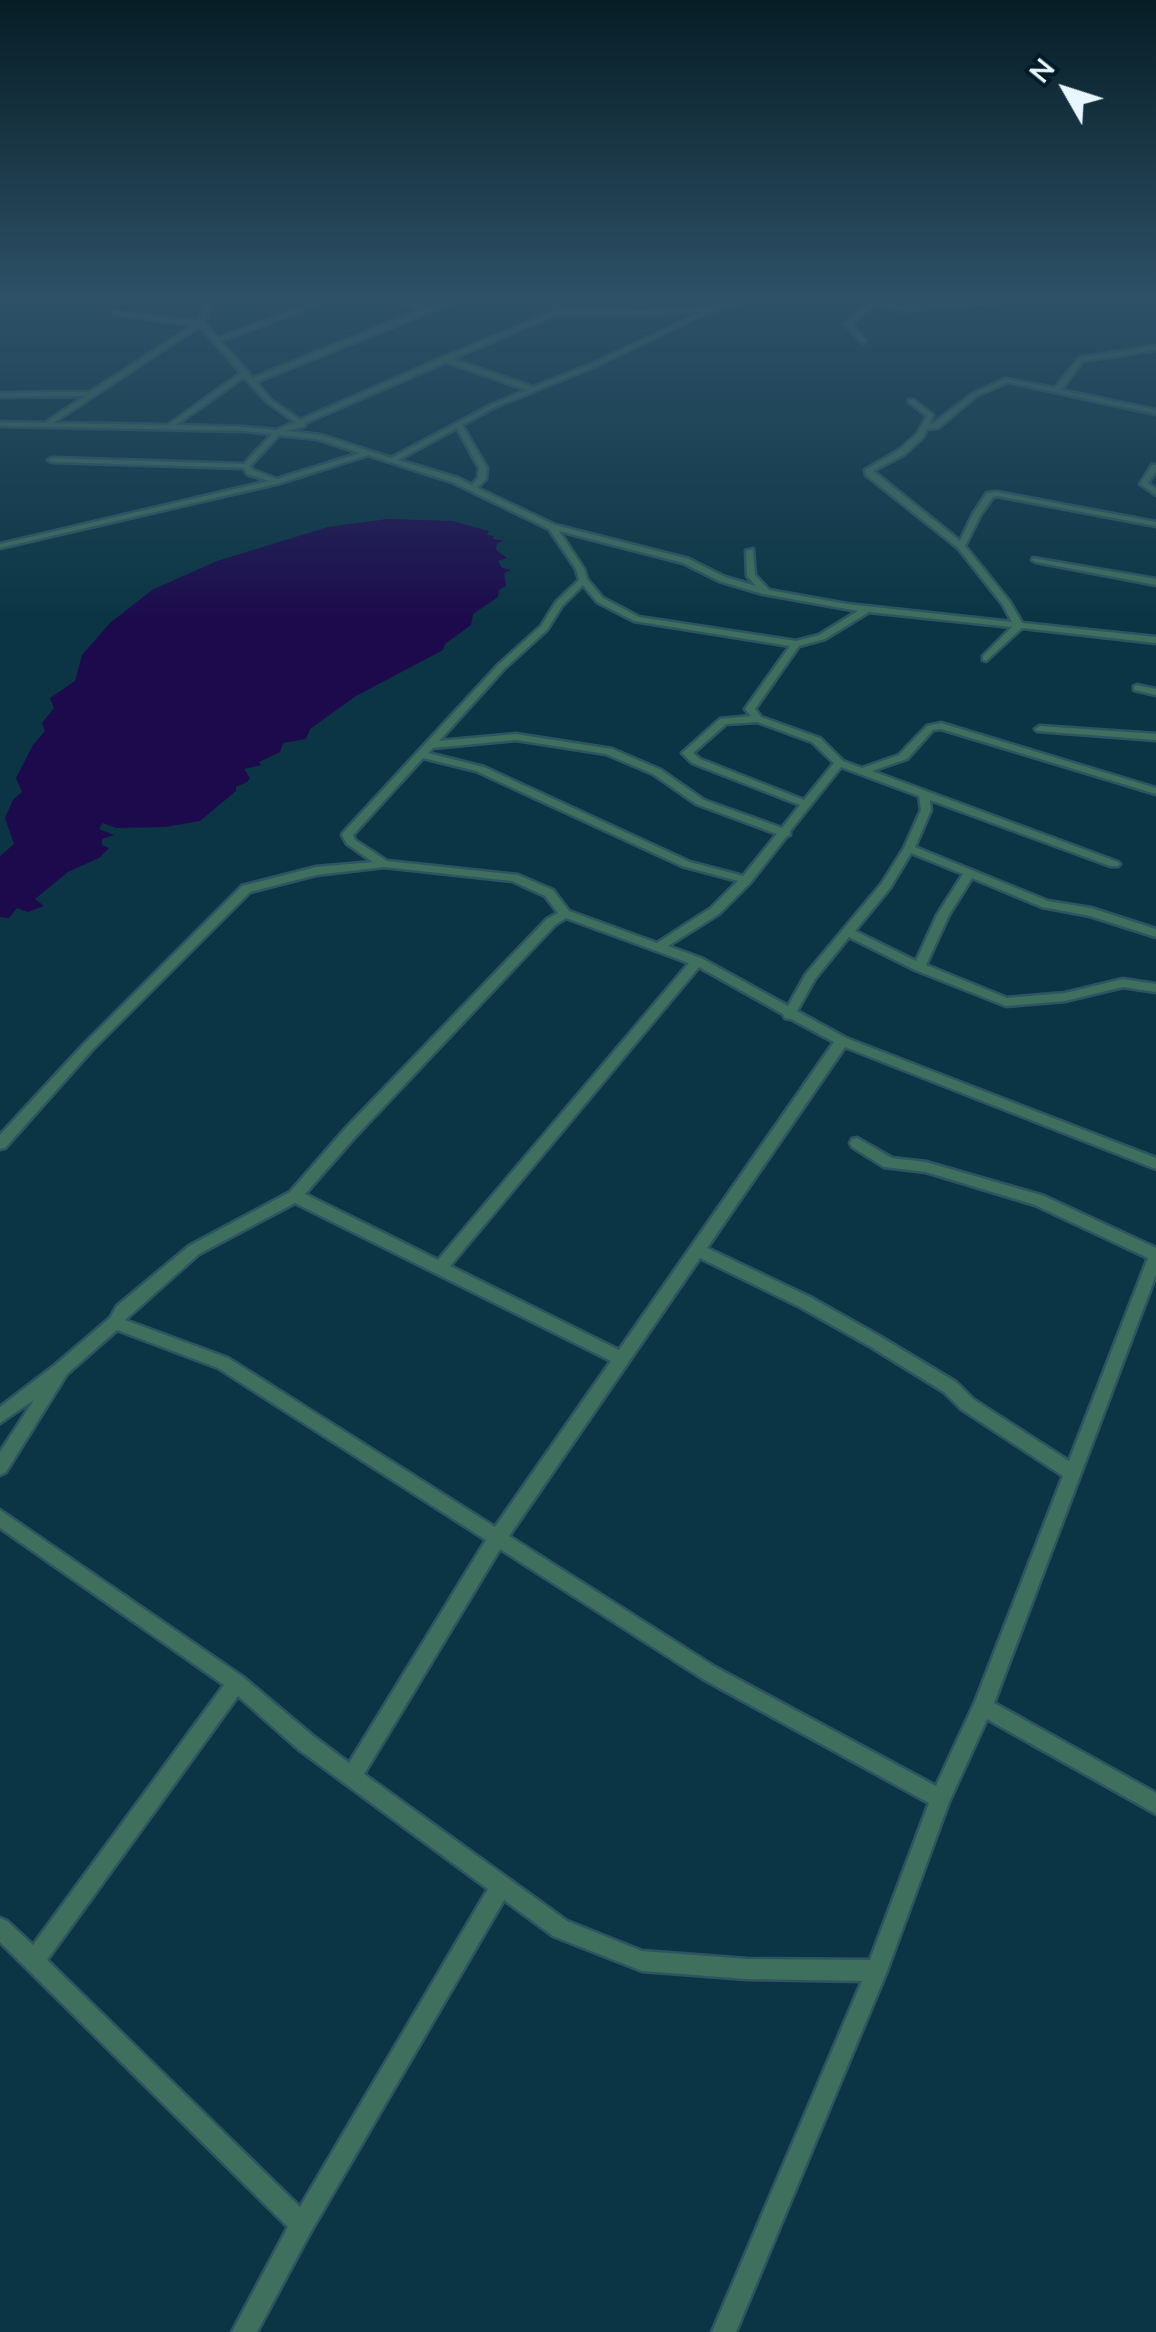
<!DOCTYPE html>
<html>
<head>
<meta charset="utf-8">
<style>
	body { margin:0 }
	#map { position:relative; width:1156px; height:2332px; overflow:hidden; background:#0b3544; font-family:"Nunito Sans",sans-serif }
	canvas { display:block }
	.north { position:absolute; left:1016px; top:40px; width:100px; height:100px; -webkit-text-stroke:8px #001b27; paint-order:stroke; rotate:309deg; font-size:28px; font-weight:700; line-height:40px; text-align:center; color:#e8f7fd }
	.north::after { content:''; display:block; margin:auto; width:35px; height:45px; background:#e8f7fd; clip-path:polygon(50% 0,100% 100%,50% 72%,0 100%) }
</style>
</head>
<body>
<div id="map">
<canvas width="1156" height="2332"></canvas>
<div class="north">N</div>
</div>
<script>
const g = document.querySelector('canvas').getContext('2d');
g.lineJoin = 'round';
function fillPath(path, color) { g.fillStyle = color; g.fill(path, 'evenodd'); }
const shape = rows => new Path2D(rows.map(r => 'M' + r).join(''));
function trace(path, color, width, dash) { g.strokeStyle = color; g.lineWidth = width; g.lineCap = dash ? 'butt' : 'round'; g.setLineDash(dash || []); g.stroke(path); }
const water = shape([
	[388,519,452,521,489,531,487,535,494,536,493,539,504,541,497,543,496,550,507,558,498,561,502,568,511,570,504,573,506,586,499,590,498,597,473,614,471,625,445,644,443,650,356,696,310,729,306,739,283,743,280,752,259,762,261,765,244,769,250,778,247,782,236,787,236,791,200,821,165,827,116,828,103,823,99,829,114,835,102,839,102,845,109,848,99,858,68,872,35,899,44,906,28,912,17,908,9,918,0,917,0,856,14,844,5,818,13,800,22,792,16,778,33,745,45,731,42,723,54,708,50,698,75,681,82,655,110,623,152,590,217,561,328,527]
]);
const minor = shape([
	[209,296,215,296,204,323,218,338,332,296,341,296,220,341,253,378,422,309,377,296,387,296,428,307,461,296,470,296,256,382,271,400,300,420,442,358,558,310,539,296,546,296,565,310,645,311,718,306,754,296,764,296,703,314,596,366,495,407,462,425,487,468,486,479,477,488,555,525,689,559,725,577,756,586,747,576,746,551,753,549,755,575,769,590,847,604,1012,622,1003,605,958,548,866,475,865,470,899,450,917,434,927,416,909,402,909,400,913,400,933,415,930,424,933,424,972,394,1005,379,1055,388,1079,358,1156,346,1156,350,1083,361,1061,390,1156,410,1156,414,1008,382,976,396,938,428,927,429,923,437,905,454,873,471,960,541,973,514,987,493,997,492,1156,522,1156,526,997,496,993,497,981,514,965,546,1010,602,1022,623,1156,637,1156,643,1022,628,986,661,983,660,983,656,1012,627,869,612,825,639,799,646,755,709,761,717,820,738,843,761,862,768,899,755,927,726,941,723,1156,788,1156,794,941,729,933,730,907,759,872,771,1118,862,1120,864,1118,866,1110,866,930,800,931,810,915,847,1048,901,1091,908,1156,929,1156,937,1090,916,1042,907,972,878,949,915,926,965,1007,998,1065,993,1123,979,1156,984,1156,992,1123,987,1065,1001,1006,1006,915,970,849,937,815,979,797,1011,846,1038,1156,1158,1156,1169,845,1047,707,1248,810,1297,881,1337,956,1382,973,1399,1069,1461,1148,1258,1035,1205,926,1172,884,1167,852,1147,850,1143,852,1139,857,1138,892,1158,926,1162,1044,1196,1156,1248,1156,1275,994,1703,1156,1793,1156,1814,987,1719,949,1802,887,1971,736,2332,712,2332,862,1981,747,1979,642,1971,553,1936,504,1900,310,2233,257,2332,232,2332,288,2227,0,1942,0,1918,7,1921,33,1945,224,1685,0,1528,0,1510,243,1677,312,1735,349,1763,486,1540,218,1368,117,1330,67,1374,6,1472,0,1475,0,1452,34,1400,0,1423,0,1407,55,1365,110,1318,117,1306,189,1246,290,1192,345,1129,547,919,558,913,545,896,512,881,384,867,316,875,250,892,92,1050,5,1148,0,1149,0,1135,84,1044,242,886,316,867,373,862,347,844,342,835,343,833,498,665,541,626,556,602,579,580,576,569,549,529,452,482,368,455,280,483,0,548,0,544,269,481,247,474,244,468,52,462,48,460,52,458,244,464,272,434,245,431,0,426,0,422,45,423,85,396,0,397,0,393,90,392,194,325,114,314,112,311,198,322,209,296],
	[706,310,592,364,533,387,452,359,557,314,645,315,706,310],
	[200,326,241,373,168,425,53,423,200,326],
	[446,362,527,390,491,405,391,458,321,435,286,431,305,426,305,423,446,362],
	[244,377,267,402,295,422,276,430,245,427,176,425,244,377],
	[457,428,479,468,478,478,472,485,458,478,398,460,457,428],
	[279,435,317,439,360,453,277,479,253,470,250,466,279,435],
	[559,531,683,563,719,581,763,594,858,611,819,635,796,641,639,617,603,598,587,579,584,569,559,531],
	[583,585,597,602,634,621,790,646,745,709,751,716,720,719,682,753,692,763,800,805,782,828,704,800,661,770,612,749,516,734,439,741,504,669,547,630,562,606,583,585],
	[757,722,812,742,834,763,804,800,700,759,693,753,726,724,757,722],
	[516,740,606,754,653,774,696,804,777,834,743,876,690,862,484,767,428,753,433,748,516,740],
	[423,758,476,771,682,866,738,881,711,908,657,943,569,911,553,890,518,875,387,861,355,840,353,835,423,758],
	[841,767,919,796,921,810,904,848,882,883,806,974,788,1006,701,958,668,946,719,914,750,883,787,836,790,835,790,831,841,767],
	[911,853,963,874,937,915,916,961,855,931,890,888,911,853],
	[566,918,689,963,438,1260,305,1194,355,1137,555,925,566,918],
	[699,967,783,1014,785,1018,791,1019,834,1042,619,1350,450,1266,699,967],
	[295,1203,611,1361,495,1527,228,1358,125,1320,199,1254,295,1203],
	[700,1258,800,1307,871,1347,944,1392,961,1409,1063,1476,975,1702,936,1786,715,1667,509,1536,700,1258],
	[500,1549,703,1679,929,1803,870,1960,747,1959,642,1951,567,1921,364,1774,500,1549],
	[238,1696,298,1749,488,1889,300,2207,47,1960,238,1696],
	[1050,296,1080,296,900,311,874,304,851,324,866,341,863,343,845,324,876,297,879,299,877,301,900,307,1050,296],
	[1152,465,1156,465,1156,471,1148,483,1156,489,1156,495,1140,484,1152,465],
	[1033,558,1156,579,1156,585,1036,562,1032,560,1033,558],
	[1137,685,1156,689,1156,695,1134,690,1134,686,1137,685],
	[1040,726,1156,734,1156,740,1037,731,1035,729,1040,726]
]);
fillPath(water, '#1c0a4c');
trace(minor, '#2e5462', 5);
fillPath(minor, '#3f705d');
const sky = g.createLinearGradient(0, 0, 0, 623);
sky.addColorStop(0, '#061d25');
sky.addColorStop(0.48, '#2e5167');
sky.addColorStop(1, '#2e516700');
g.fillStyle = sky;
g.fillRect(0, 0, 1156, 623);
</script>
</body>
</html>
